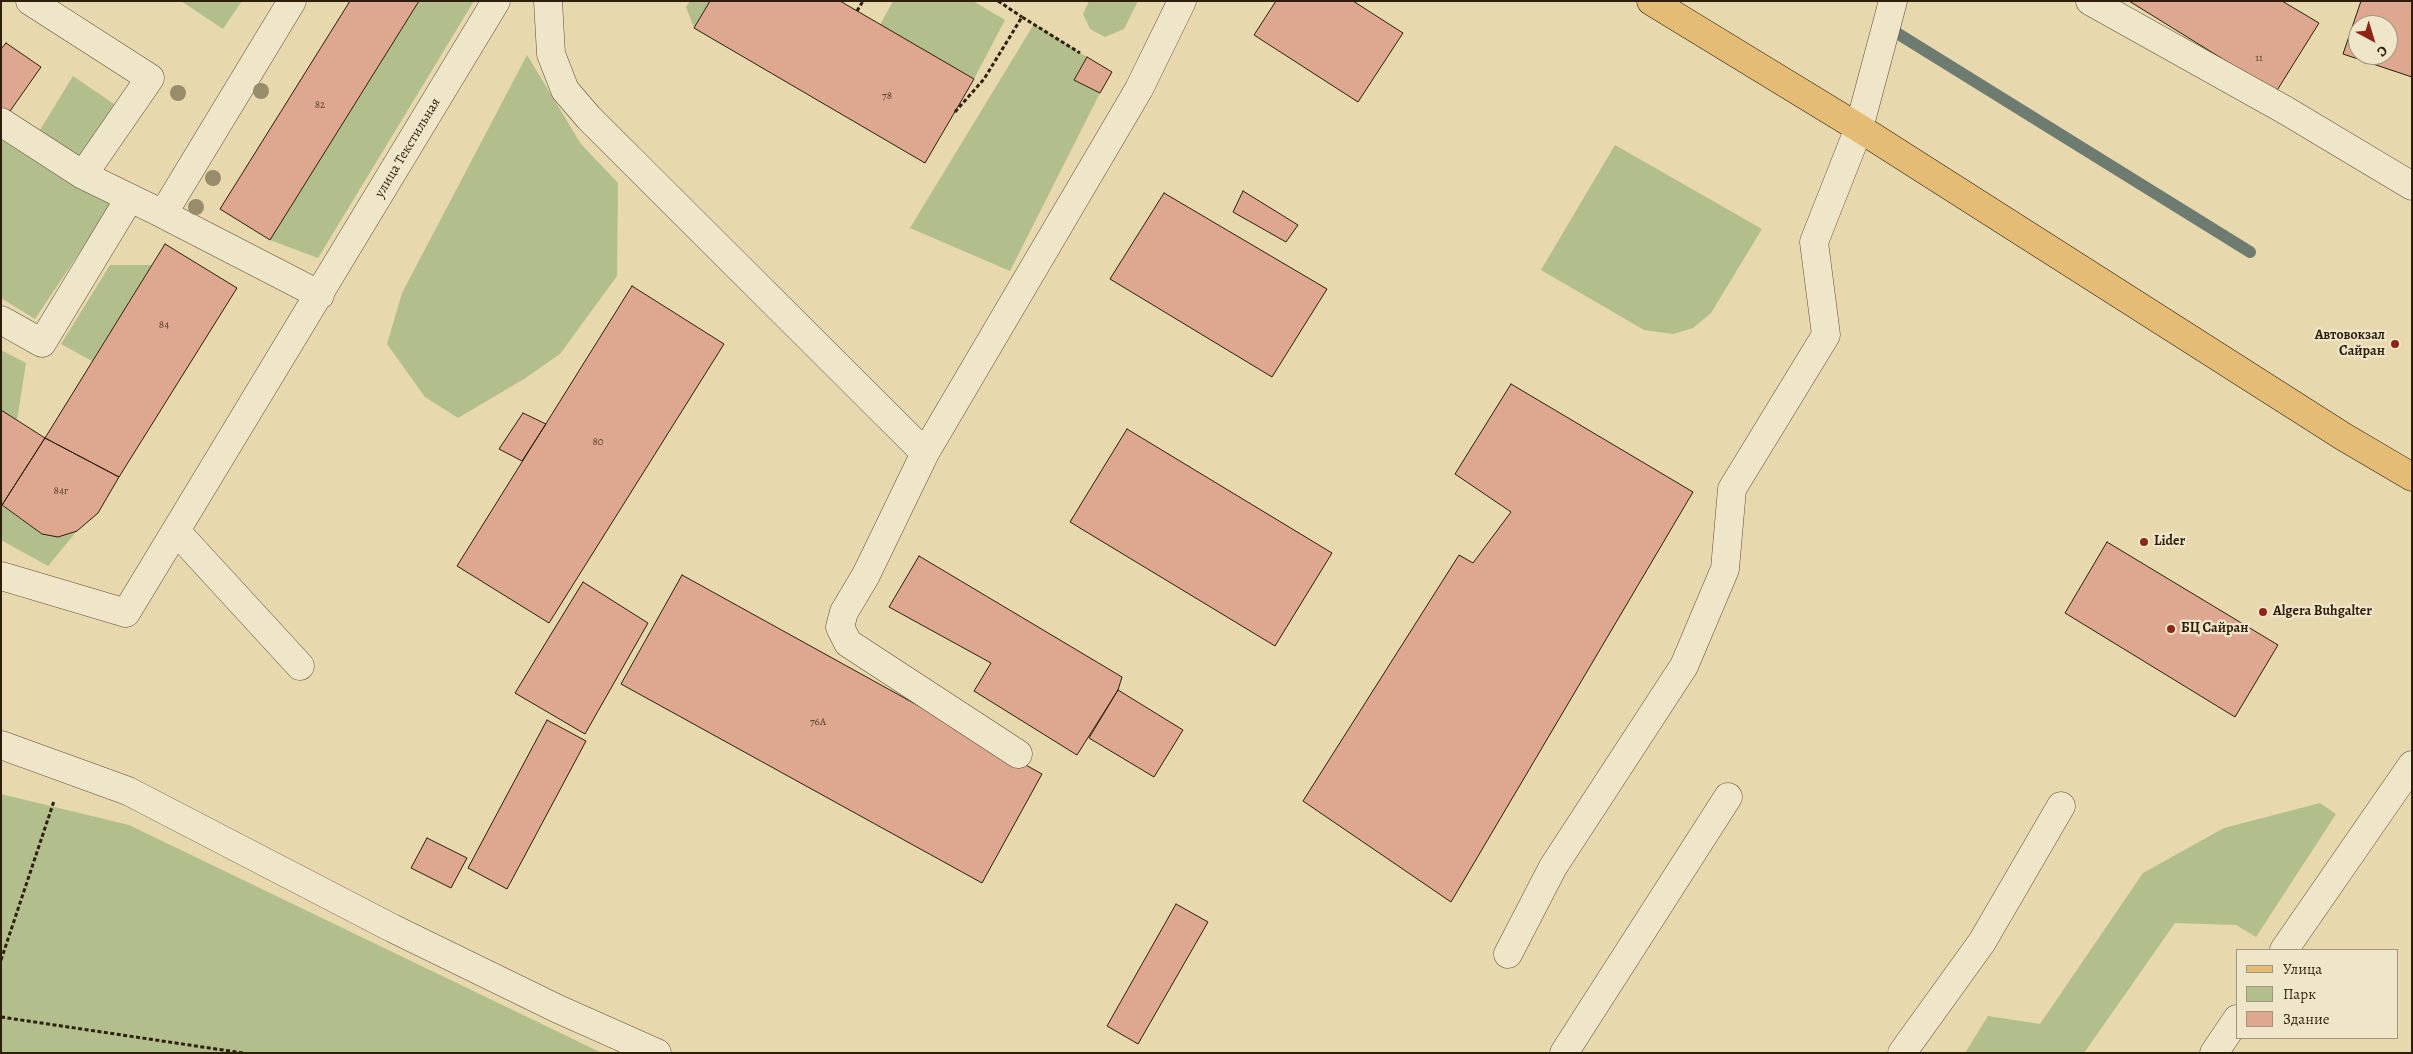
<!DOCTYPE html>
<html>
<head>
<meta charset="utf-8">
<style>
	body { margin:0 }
	#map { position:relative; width:2413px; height:1054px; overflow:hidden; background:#e7d8ad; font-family:Alegreya,serif }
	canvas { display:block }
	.frame { position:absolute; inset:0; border:2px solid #2d1f0c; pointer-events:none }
	.legend { position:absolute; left:2236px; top:949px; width:162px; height:90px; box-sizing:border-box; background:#efe6ca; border:1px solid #a1967e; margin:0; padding:6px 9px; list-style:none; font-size:15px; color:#2d1f0c }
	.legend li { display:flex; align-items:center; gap:10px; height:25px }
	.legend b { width:25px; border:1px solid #a1967e }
	.north { position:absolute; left:2348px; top:15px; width:50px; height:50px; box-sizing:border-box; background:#efe6ca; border:1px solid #a1967e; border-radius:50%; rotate:141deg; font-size:14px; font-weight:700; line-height:20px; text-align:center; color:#2d1f0c }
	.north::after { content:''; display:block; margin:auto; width:18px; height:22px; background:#8f2418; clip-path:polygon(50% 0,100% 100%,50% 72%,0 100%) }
</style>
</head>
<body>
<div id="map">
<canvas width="2413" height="1054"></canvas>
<div class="frame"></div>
<ul class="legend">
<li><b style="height:6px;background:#e4bc76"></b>Улица</li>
<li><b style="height:14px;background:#b2bf8d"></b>Парк</li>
<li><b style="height:14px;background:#dea790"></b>Здание</li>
</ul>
<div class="north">С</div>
</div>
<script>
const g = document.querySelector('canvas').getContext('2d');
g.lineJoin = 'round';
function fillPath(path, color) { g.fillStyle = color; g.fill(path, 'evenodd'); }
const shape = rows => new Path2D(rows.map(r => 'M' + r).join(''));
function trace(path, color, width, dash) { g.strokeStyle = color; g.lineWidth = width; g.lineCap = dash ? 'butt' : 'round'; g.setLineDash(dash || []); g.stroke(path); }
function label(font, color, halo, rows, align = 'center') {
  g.font = font + ' Alegreya,serif'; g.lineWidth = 4.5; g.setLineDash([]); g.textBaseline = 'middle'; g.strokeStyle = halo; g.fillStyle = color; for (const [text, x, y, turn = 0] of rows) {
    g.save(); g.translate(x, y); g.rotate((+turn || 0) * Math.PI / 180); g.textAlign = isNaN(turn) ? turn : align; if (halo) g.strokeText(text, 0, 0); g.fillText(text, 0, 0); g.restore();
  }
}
const green = shape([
	[181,1,242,1,223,29],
	[419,1,474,1,318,258,270,240],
	[690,1,710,1,694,28,686,7],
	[893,1,973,1,1005,20,974,79,880,25],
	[1089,1,1138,1,1124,29,1105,37,1090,29,1083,14],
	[1034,24,1087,57,1074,80,1100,93,1010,271,910,228],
	[527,55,581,144,618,183,617,276,560,354,524,379,458,418,425,397,387,344,402,293],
	[73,76,127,113,90,166,40,130],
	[1,131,112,204,35,319,1,298],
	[1615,145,1762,229,1711,313,1693,328,1673,334,1644,330,1541,270],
	[110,265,152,265,92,361,61,344],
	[1,350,26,363,17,420,1,410],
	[1,505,42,534,58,537,77,531,48,566,1,540],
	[1,794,129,825,602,1053,1,1053],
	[2320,803,2336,814,2256,937,2236,925,2175,923,2084,1053,1965,1053,1988,1016,2040,1024,2143,873,2224,828]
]);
const stream = shape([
	[1892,30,2250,252]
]);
const building = shape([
	[350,1,419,1,270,240,220,209,350,1],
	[710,1,840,1,974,79,925,163,694,28,710,1],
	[1276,1,1353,1,1403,33,1358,102,1254,35,1276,1],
	[2129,1,2282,1,2319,23,2276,92,2129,1],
	[2361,1,2412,1,2412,77,2343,54,2361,1],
	[2358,25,2388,25,2388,55,2358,55,2358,25],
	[6,43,41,67,8,114,1,109,1,49,6,43],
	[1087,57,1112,72,1100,93,1074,80,1087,57],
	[1243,191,1298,225,1286,242,1233,212,1243,191],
	[1164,193,1327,289,1272,377,1110,279,1164,193],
	[165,244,237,288,119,477,45,438,165,244],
	[632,286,724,344,549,623,457,566,632,286],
	[1511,384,1693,492,1451,902,1303,801,1459,555,1473,563,1511,512,1455,474,1511,384],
	[1,410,45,438,2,505,1,505,1,410],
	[523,413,546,424,522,461,499,449,523,413],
	[1127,429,1332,553,1275,646,1070,522,1127,429],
	[45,438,119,477,98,513,77,531,58,537,42,534,2,505,45,438],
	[2107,542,2278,645,2235,717,2065,613,2107,542],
	[919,556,1122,677,1118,690,1077,755,974,691,991,663,889,607,919,556],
	[682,575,1042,774,982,883,621,684,682,575],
	[583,582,648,623,585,734,515,693,583,582],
	[1118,690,1183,730,1154,777,1089,738,1118,690],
	[547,720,586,741,507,889,468,868,547,720],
	[427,838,467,858,451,888,411,868,427,838],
	[1176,904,1208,922,1138,1044,1107,1026,1176,904]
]);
const path = shape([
	[998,1,1022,17],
	[857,11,863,1],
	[955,112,984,79,1022,17,1080,53],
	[1,960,54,801],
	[1,1017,243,1053]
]);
const minor = shape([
	[30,1,150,78,83,175],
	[548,1,551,54,565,90,589,118,925,453,866,575,844,612,840,627,848,643,1018,754],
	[2090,1,2285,110,2412,186],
	[1,122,83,175,163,214,320,295],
	[163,214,292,1],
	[1,320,42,343,129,199],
	[925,453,1139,89,1182,1],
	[176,531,300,666],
	[1,576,126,613,496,1],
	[1,745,128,791,392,928,558,1009,657,1053],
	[2284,950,2412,765],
	[1508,954,1553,867,1684,666,1725,569,1732,489,1826,335,1814,242,1859,128,1893,1],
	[1564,1053,1728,797],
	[1902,1053,1982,942,2061,806],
	[2214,1053,2237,1019]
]);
const major = shape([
	[1651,1,1859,128,2344,437,2412,477]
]);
const trees = [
	[261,91],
	[178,93],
	[213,178],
	[196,207]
];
const markers = [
	[2395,344,5,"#8f2418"],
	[2144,542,5,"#8f2418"],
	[2263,612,5,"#8f2418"],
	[2171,629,5,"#8f2418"]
];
const numberNames = [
	["11",2259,58],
	["78",887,96],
	["82",320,105],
	["84",164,325],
	["80",598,442],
	["84г",61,491],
	["76А",818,722]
];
const streetNames = [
	["улица Текстильная",408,148,-59]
];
const poiNames = [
	["Автовокзал",2385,336,"right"],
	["Сайран",2385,352,"right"],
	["Lider",2154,542],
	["Algera Buhgalter",2273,612],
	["БЦ Сайран",2181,629]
];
fillPath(green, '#b2bf8d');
trace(stream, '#6e7b71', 12);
fillPath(building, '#dea790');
trace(building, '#2d1f0c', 1);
trace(minor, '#5c4d34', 29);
trace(major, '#2d1f0c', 29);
trace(path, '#2d1f0c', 3, [4, 2.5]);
trace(minor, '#efe6ca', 28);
trace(major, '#e4bc76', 28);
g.fillStyle = '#978d6a';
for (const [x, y] of trees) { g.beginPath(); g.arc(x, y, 8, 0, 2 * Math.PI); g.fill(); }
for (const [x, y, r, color] of markers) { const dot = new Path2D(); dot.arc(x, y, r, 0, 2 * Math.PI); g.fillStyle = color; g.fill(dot); trace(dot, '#efe6ca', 2); }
label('11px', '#59412d', null, numberNames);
label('14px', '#2d1f0c', '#efe6ca', streetNames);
label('bold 14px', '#2d1f0c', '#efe6ca', poiNames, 'left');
</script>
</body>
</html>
